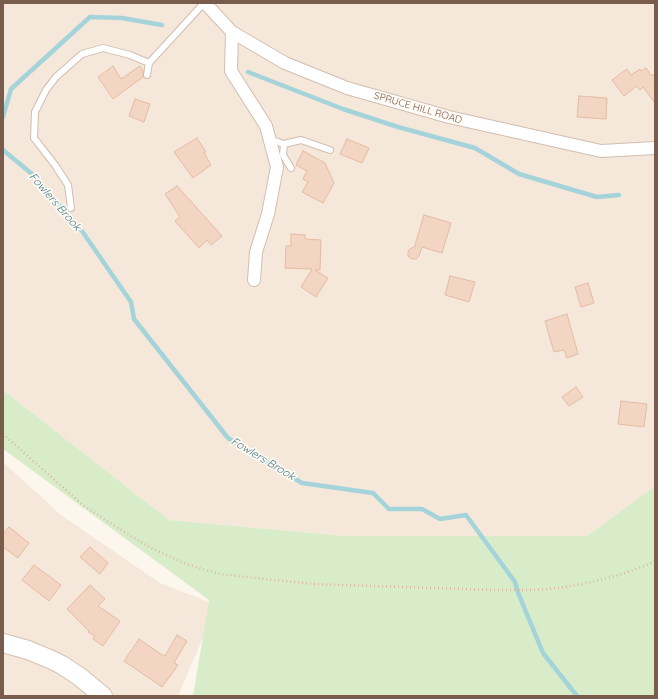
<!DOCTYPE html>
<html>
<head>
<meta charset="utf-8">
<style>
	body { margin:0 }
	#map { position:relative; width:658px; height:699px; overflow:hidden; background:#fdf6ec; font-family:Quicksand,sans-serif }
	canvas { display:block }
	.frame { position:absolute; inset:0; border:4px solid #7a5c4d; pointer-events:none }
</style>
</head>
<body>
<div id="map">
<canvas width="658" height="699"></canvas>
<div class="frame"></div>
</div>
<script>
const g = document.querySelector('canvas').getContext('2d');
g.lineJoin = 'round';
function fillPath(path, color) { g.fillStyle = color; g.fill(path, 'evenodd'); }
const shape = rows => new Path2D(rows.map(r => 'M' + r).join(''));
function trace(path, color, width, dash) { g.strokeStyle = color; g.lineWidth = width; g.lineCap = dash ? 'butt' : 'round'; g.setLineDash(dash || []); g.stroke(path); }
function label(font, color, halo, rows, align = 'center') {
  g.font = font + ' Quicksand,sans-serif'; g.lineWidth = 3.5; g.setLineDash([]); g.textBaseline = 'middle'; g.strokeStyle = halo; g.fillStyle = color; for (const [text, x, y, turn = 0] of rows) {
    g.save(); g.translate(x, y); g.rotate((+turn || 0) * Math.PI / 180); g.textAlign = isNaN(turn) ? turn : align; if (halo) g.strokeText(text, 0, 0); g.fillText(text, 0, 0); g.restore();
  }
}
const residential = shape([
	[3,3,655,3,655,486,587,536,345,536,169,520,3,390],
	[3,462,61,515,160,583,217,605,178,696,3,696]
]);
const green = shape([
	[3,390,169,520,345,536,587,536,655,486,655,696,193,696,209,600,3,449]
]);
const stream = shape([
	[248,72,343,109,398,127,475,148,519,174,597,197,619,195],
	[3,117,11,89,90,17,122,18,162,25],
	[3,150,32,174,82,231,131,302,134,319,228,438,302,483,373,493,389,509,422,509,440,519,466,515,515,582,519,595,543,653,577,696]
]);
const building = shape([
	[113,66,121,79,140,66,143,70,143,77,113,99,98,77,113,66],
	[646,68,651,75,655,75,655,103,643,87,640,90,637,86,624,96,612,80,627,69,631,75,640,69,641,71,646,68],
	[579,96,607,98,606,119,577,117,579,96],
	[135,99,150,104,144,122,129,116,135,99],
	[197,138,206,152,204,153,211,165,193,178,174,152,197,138],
	[347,139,369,148,362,163,340,154,347,139],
	[303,151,325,163,334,183,323,203,302,192,308,182,303,179,307,171,296,165,303,151],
	[177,186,222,236,211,245,207,240,199,248,175,221,180,217,165,194,177,186],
	[424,215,451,223,442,253,422,247,419,256,416,259,412,259,408,256,408,251,410,249,416,246,415,245,424,215],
	[291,234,305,235,305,239,321,240,320,270,315,270,328,278,316,297,301,287,312,269,285,268,286,246,291,246,291,234],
	[450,276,475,282,469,302,445,295,450,276],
	[588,283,594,303,581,307,575,287,588,283],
	[567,314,578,354,567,358,564,350,554,352,545,321,567,314],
	[576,387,583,397,569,406,562,397,576,387],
	[621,401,647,404,644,427,618,424,621,401],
	[9,527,29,543,18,558,3,547,3,534,9,527],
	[90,547,108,563,100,574,80,557,90,547],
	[34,565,61,585,49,601,22,580,34,565],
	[90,585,105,599,98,606,120,621,103,646,93,639,95,636,88,632,89,631,67,609,90,585],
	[177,635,187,641,174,663,178,665,162,687,124,661,139,639,162,655,163,655,165,656,177,635]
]);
const path = shape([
	[3,434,84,506,129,535,153,549,186,564,220,574,264,579,315,584,493,590,532,590,559,588,592,582,622,574,647,565,655,561]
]);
const lane = shape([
	[147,75,149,63,204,3],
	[269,139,284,144,301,140,330,150],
	[284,144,283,155,291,168],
	[71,208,68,185,55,165,34,138,35,112,46,90,56,77,82,54,103,48,130,55,149,63]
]);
const street = shape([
	[205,3,232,32,285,63,347,88,449,117,601,151,655,148],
	[232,32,231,71,266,126,277,167,268,214,256,252,254,280]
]);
const secondary = shape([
	[3,643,28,650,52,660,62,665,80,677,103,696]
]);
const streetNames = [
	["SPRUCE HILL ROAD",418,108,16]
];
const waterNames = [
	["Fowlers Brook",55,202,49],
	["Fowlers Brook",263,459,31]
];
fillPath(residential, '#f5e8da');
fillPath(green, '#d8ecc9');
trace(stream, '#a5d3da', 4.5);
fillPath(building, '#f3d5c3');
trace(building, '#e6bba3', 1);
trace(lane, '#d1beb0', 8);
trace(street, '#d1beb0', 14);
trace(secondary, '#d6c0b0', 20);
trace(path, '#d9b8a5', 2.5, [1, 3]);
trace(lane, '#fff', 6);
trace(street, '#fff', 12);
trace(secondary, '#fff', 18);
label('10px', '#7a5c4d', '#fffaf3', streetNames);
label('italic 11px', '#437c86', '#fffaf3', waterNames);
</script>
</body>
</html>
